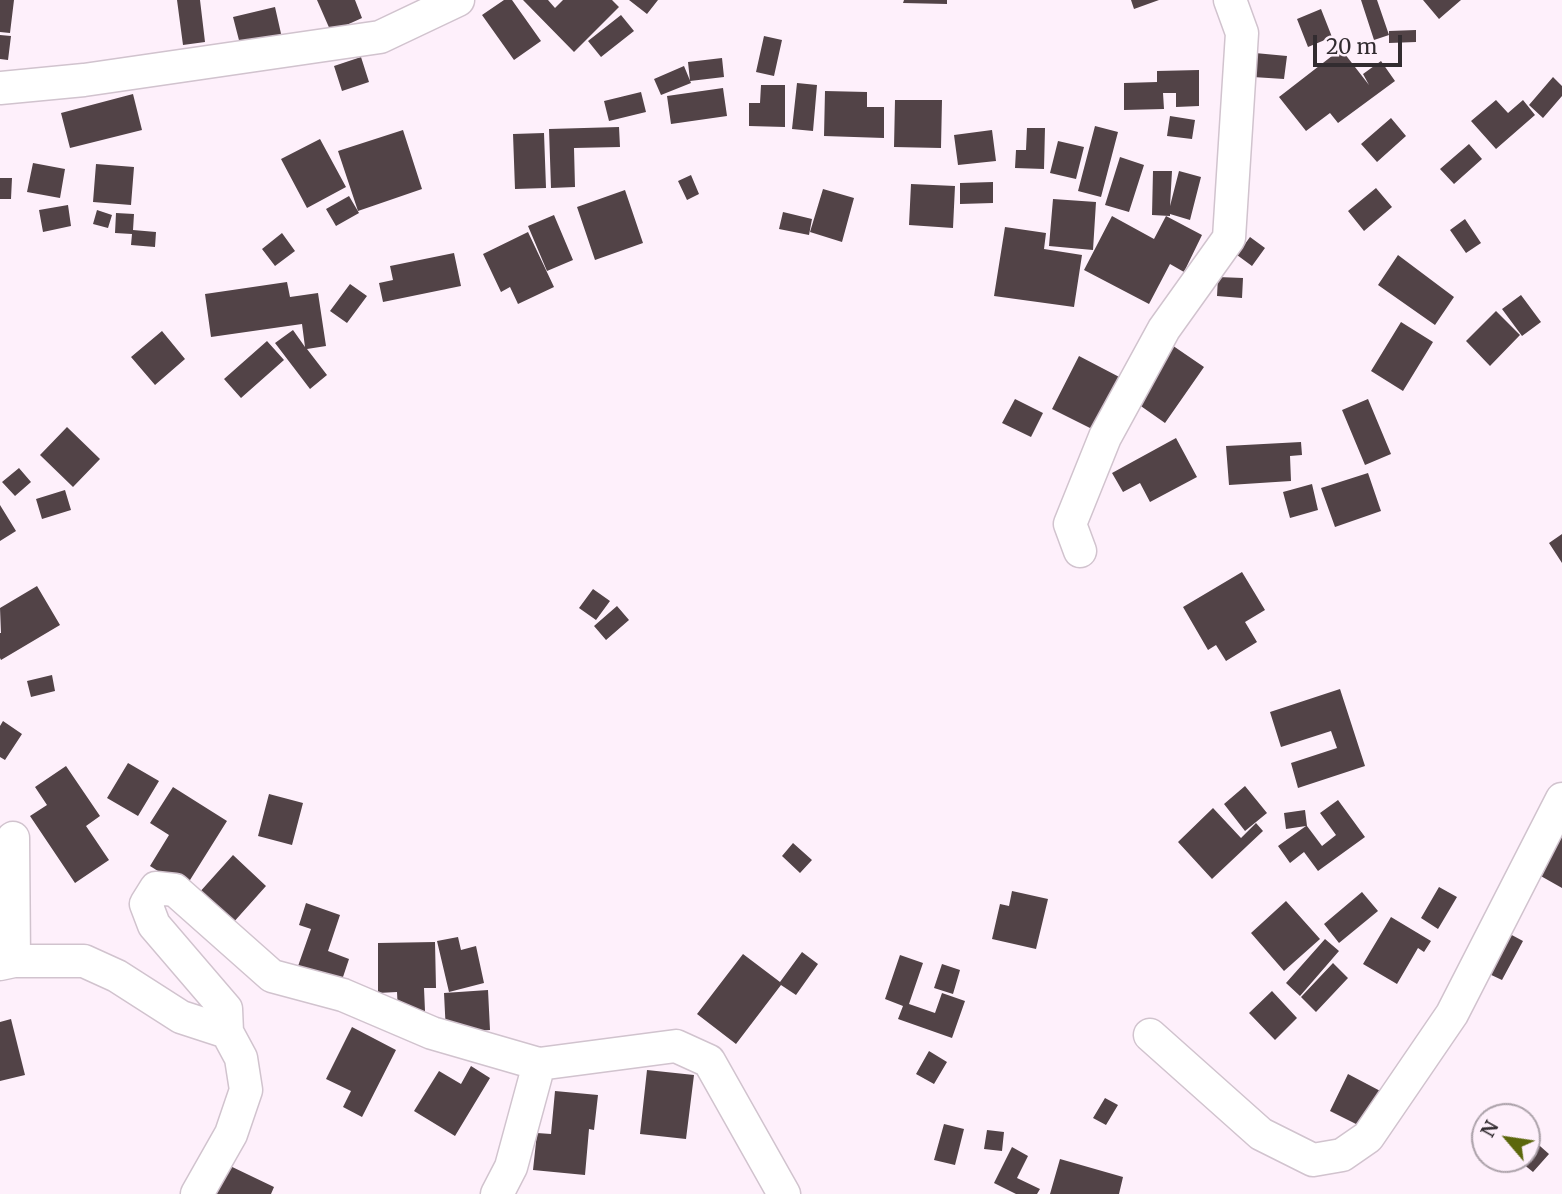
<!DOCTYPE html>
<html>
<head>
<meta charset="utf-8">
<style>
	body { margin:0 }
	#map { position:relative; width:1562px; height:1194px; overflow:hidden; background:#fef0fb; font-family:Merriweather,serif }
	canvas { display:block }
	.north { position:absolute; left:1471px; top:1103px; width:70px; height:70px; box-sizing:border-box; background:#fef0fb; border:2px solid #aca2aa; border-radius:50%; rotate:299deg; font-size:19px; font-weight:700; line-height:28px; text-align:center; color:#322c30 }
	.north::after { content:''; display:block; margin:auto; width:24px; height:32px; background:#5c670c; clip-path:polygon(50% 0,100% 100%,50% 72%,0 100%) }
	.scale { position:absolute; left:1313px; top:35px; width:89px; height:32px; box-sizing:border-box; border:4px solid #322c30; border-top:0; padding-left:9px; font-size:21px; line-height:24px; white-space:nowrap; color:#322c30; -webkit-text-stroke:5px #fef0fb; paint-order:stroke }
</style>
</head>
<body>
<div id="map">
<canvas width="1562" height="1194"></canvas>
<div class="north">N</div>
<div class="scale">20 m</div>
</div>
<script>
const g = document.querySelector('canvas').getContext('2d');
g.lineJoin = 'round';
function fillPath(path, color) { g.fillStyle = color; g.fill(path, 'evenodd'); }
const shape = rows => new Path2D(rows.map(r => 'M' + r).join(''));
function trace(path, color, width, dash) { g.strokeStyle = color; g.lineWidth = width; g.lineCap = dash ? 'butt' : 'round'; g.setLineDash(dash || []); g.stroke(path); }
const building = shape([
	[0,0,14,0,10,33,0,32],
	[177,0,200,0,205,42,183,45],
	[317,0,355,0,362,18,331,32],
	[504,0,512,0,541,41,514,60,482,15],
	[523,0,548,0,555,8,563,0,612,0,619,7,574,52],
	[629,0,658,0,647,14],
	[904,0,947,0,947,4,903,3],
	[1131,0,1159,0,1134,9],
	[1361,0,1377,0,1389,35,1374,40],
	[1423,0,1461,0,1439,19],
	[275,7,282,38,241,48,233,17],
	[1321,9,1332,37,1308,47,1297,19],
	[621,15,634,31,601,57,588,41],
	[1416,30,1416,42,1389,43,1389,31],
	[0,35,11,36,8,60,0,59],
	[764,36,782,40,774,76,756,72],
	[1341,49,1369,85,1363,74,1381,61,1395,81,1338,123,1330,113,1306,131,1279,97],
	[1255,53,1287,56,1284,79,1253,77],
	[361,57,369,82,342,91,334,66],
	[722,58,724,77,690,81,688,62],
	[684,66,691,83,661,95,654,79],
	[1199,70,1199,106,1176,107,1176,93,1163,93,1164,109,1124,110,1124,83,1157,82,1157,71],
	[1553,77,1562,86,1562,96,1543,118,1529,105],
	[797,83,817,85,813,131,792,129],
	[761,85,785,85,785,127,749,126,749,103,760,103],
	[723,88,727,116,671,124,667,96],
	[825,91,867,92,867,107,884,107,884,138,824,136],
	[641,92,646,112,609,121,604,101],
	[133,94,142,130,70,148,61,113],
	[895,100,942,100,941,148,894,147],
	[1496,100,1508,113,1523,100,1535,115,1496,149,1471,121],
	[1170,116,1195,120,1192,139,1167,136],
	[1391,118,1406,136,1377,162,1361,144],
	[1095,126,1118,132,1101,197,1078,191],
	[619,127,620,147,574,148,575,187,551,188,549,129],
	[1027,128,1045,128,1044,169,1015,168,1016,150,1026,150],
	[403,130,422,189,358,211,338,151],
	[992,130,996,161,958,165,954,135],
	[544,133,546,188,515,189,513,134],
	[320,139,346,187,307,208,281,159],
	[1058,141,1084,147,1076,179,1050,173],
	[1469,144,1482,159,1454,184,1440,169],
	[1120,157,1144,165,1129,212,1105,205],
	[33,163,65,169,60,198,27,192],
	[96,164,134,167,131,205,93,202],
	[1153,171,1172,171,1170,206,1179,171,1201,177,1190,220,1170,214,1170,216,1152,215],
	[691,175,699,194,687,200,678,181],
	[0,178,12,178,11,199,0,199],
	[993,182,993,203,960,204,960,183],
	[911,184,955,186,953,228,909,225],
	[1376,188,1392,207,1364,231,1348,211],
	[823,189,854,198,842,242,810,232],
	[625,190,643,243,595,260,577,207],
	[349,196,359,213,336,226,326,209],
	[1053,199,1096,202,1093,250,1049,246],
	[68,205,71,226,43,232,39,210],
	[97,210,112,215,108,228,93,224],
	[783,212,812,219,809,235,779,229],
	[116,213,134,214,133,230,156,232,155,247,131,245,132,234,115,233],
	[554,215,573,260,547,271,528,226],
	[1112,216,1154,239,1166,216,1202,235,1184,272,1170,264,1149,304,1084,270],
	[1465,219,1481,243,1466,253,1450,230],
	[1005,227,1046,233,1044,249,1082,255,1074,307,994,296],
	[528,232,554,287,518,304,510,287,501,292,483,254],
	[282,233,295,251,275,266,262,249],
	[1250,237,1265,248,1252,266,1237,255],
	[454,253,461,286,383,302,379,283,393,280,390,266],
	[1398,255,1454,297,1435,325,1378,285],
	[1218,277,1243,278,1242,298,1217,296],
	[287,282,290,297,318,293,326,346,307,349,327,375,310,389,275,343,293,330,305,347,302,324,211,337,205,294],
	[350,284,367,296,347,323,330,311],
	[1521,295,1541,322,1522,336,1502,309],
	[1496,311,1520,335,1490,366,1466,341],
	[1401,322,1433,342,1403,391,1371,371],
	[162,331,185,359,155,385,131,357],
	[267,341,284,360,241,398,224,379],
	[1166,341,1204,367,1165,423,1128,397],
	[1079,356,1125,380,1098,432,1052,409],
	[1015,399,1043,413,1031,437,1002,423],
	[1368,399,1391,454,1365,465,1342,410],
	[67,427,100,459,73,487,40,455],
	[1176,438,1197,477,1150,502,1140,483,1123,492,1112,473],
	[1301,442,1302,455,1290,456,1291,481,1229,485,1226,446],
	[19,468,31,482,15,496,2,482],
	[1368,473,1381,511,1335,527,1321,488],
	[1312,484,1318,510,1290,518,1283,492],
	[65,490,71,510,42,519,36,499],
	[0,505,16,531,0,541],
	[1562,534,1562,563,1549,543],
	[1242,572,1265,610,1245,622,1257,642,1226,661,1216,645,1208,650,1183,607],
	[37,586,60,625,1,660,0,658,0,633,1,633,0,608],
	[593,589,610,601,596,620,579,608],
	[617,606,629,620,606,640,594,626],
	[52,675,55,691,31,697,27,681],
	[1340,689,1365,766,1298,788,1291,763,1337,748,1331,731,1281,747,1270,712],
	[3,721,22,734,5,760,0,757,0,726],
	[128,763,159,781,138,816,107,798],
	[66,766,100,816,86,826,109,860,75,883,30,816,47,805,35,787],
	[1245,786,1267,813,1245,831,1224,804],
	[173,787,227,821,185,888,150,866,169,835,150,823],
	[269,794,303,803,292,845,258,836],
	[1338,800,1365,837,1318,871,1304,852,1290,863,1278,846,1306,826,1286,829,1284,813,1305,810,1307,826,1322,846,1336,835,1320,813],
	[1213,808,1241,838,1256,823,1263,831,1212,879,1178,842],
	[1562,836,1562,888,1539,875],
	[793,843,812,860,800,873,782,856],
	[233,855,266,886,232,924,198,894],
	[1439,887,1457,897,1438,929,1421,918],
	[1012,891,1048,899,1036,949,992,939,1000,904,1009,906],
	[1362,892,1378,911,1339,943,1324,924],
	[1286,901,1320,939,1284,971,1251,933],
	[306,903,340,915,328,951,349,959,341,983,297,969,311,929,299,925],
	[1391,917,1431,941,1424,952,1418,948,1397,984,1363,964],
	[1508,933,1523,941,1502,980,1487,973],
	[458,937,461,950,476,946,484,983,449,992,437,941],
	[1325,939,1339,951,1300,996,1286,983],
	[435,942,436,988,424,988,425,1011,398,1012,397,992,378,993,378,943],
	[802,952,818,964,796,995,781,985,736,1044,697,1014,743,954,780,982],
	[900,955,923,963,909,1004,935,1013,942,993,965,1001,952,1038,898,1019,903,1006,885,999],
	[1333,963,1348,978,1316,1012,1301,997],
	[942,964,960,970,953,994,934,988],
	[488,990,490,1030,446,1033,444,993],
	[1272,991,1297,1018,1275,1040,1249,1013],
	[11,1019,25,1075,0,1081,0,1022],
	[352,1027,396,1050,362,1117,343,1107,351,1091,326,1079],
	[929,1051,947,1062,934,1084,916,1074],
	[471,1066,490,1078,455,1136,414,1111,439,1071,461,1084],
	[647,1070,694,1075,686,1139,640,1134],
	[1348,1074,1386,1094,1368,1130,1330,1111],
	[555,1091,598,1095,594,1130,589,1129,585,1175,533,1170,537,1133,551,1134],
	[1105,1098,1118,1105,1106,1125,1093,1118],
	[944,1124,964,1129,955,1165,934,1160],
	[987,1130,1004,1132,1002,1151,984,1149],
	[1532,1139,1549,1154,1533,1172,1517,1159,1527,1159,1527,1145],
	[1012,1147,1028,1156,1017,1178,1040,1189,1037,1194,1016,1194,994,1183],
	[1060,1159,1123,1177,1119,1194,1050,1194],
	[226,1164,274,1187,271,1194,211,1194]
]);
const street = shape([
	[0,88,84,80,380,37,458,0],
	[1080,551,1070,524,1105,437,1164,329,1229,238,1242,33,1230,0],
	[13,838,14,961],
	[0,964,14,961,84,961,117,976,181,1017,227,1032,241,1058,246,1090,231,1134,197,1194],
	[227,1032,226,1009,154,925,146,904,156,888,175,890,272,976,343,995,432,1033,539,1064,676,1046,709,1061,784,1194],
	[1150,1035,1261,1134,1313,1160,1342,1155,1368,1137,1452,1014,1562,799],
	[497,1194,511,1167,539,1064]
]);
fillPath(building, '#524347');
trace(street, '#d1c3ce', 35);
trace(street, '#fff', 32);
</script>
</body>
</html>
